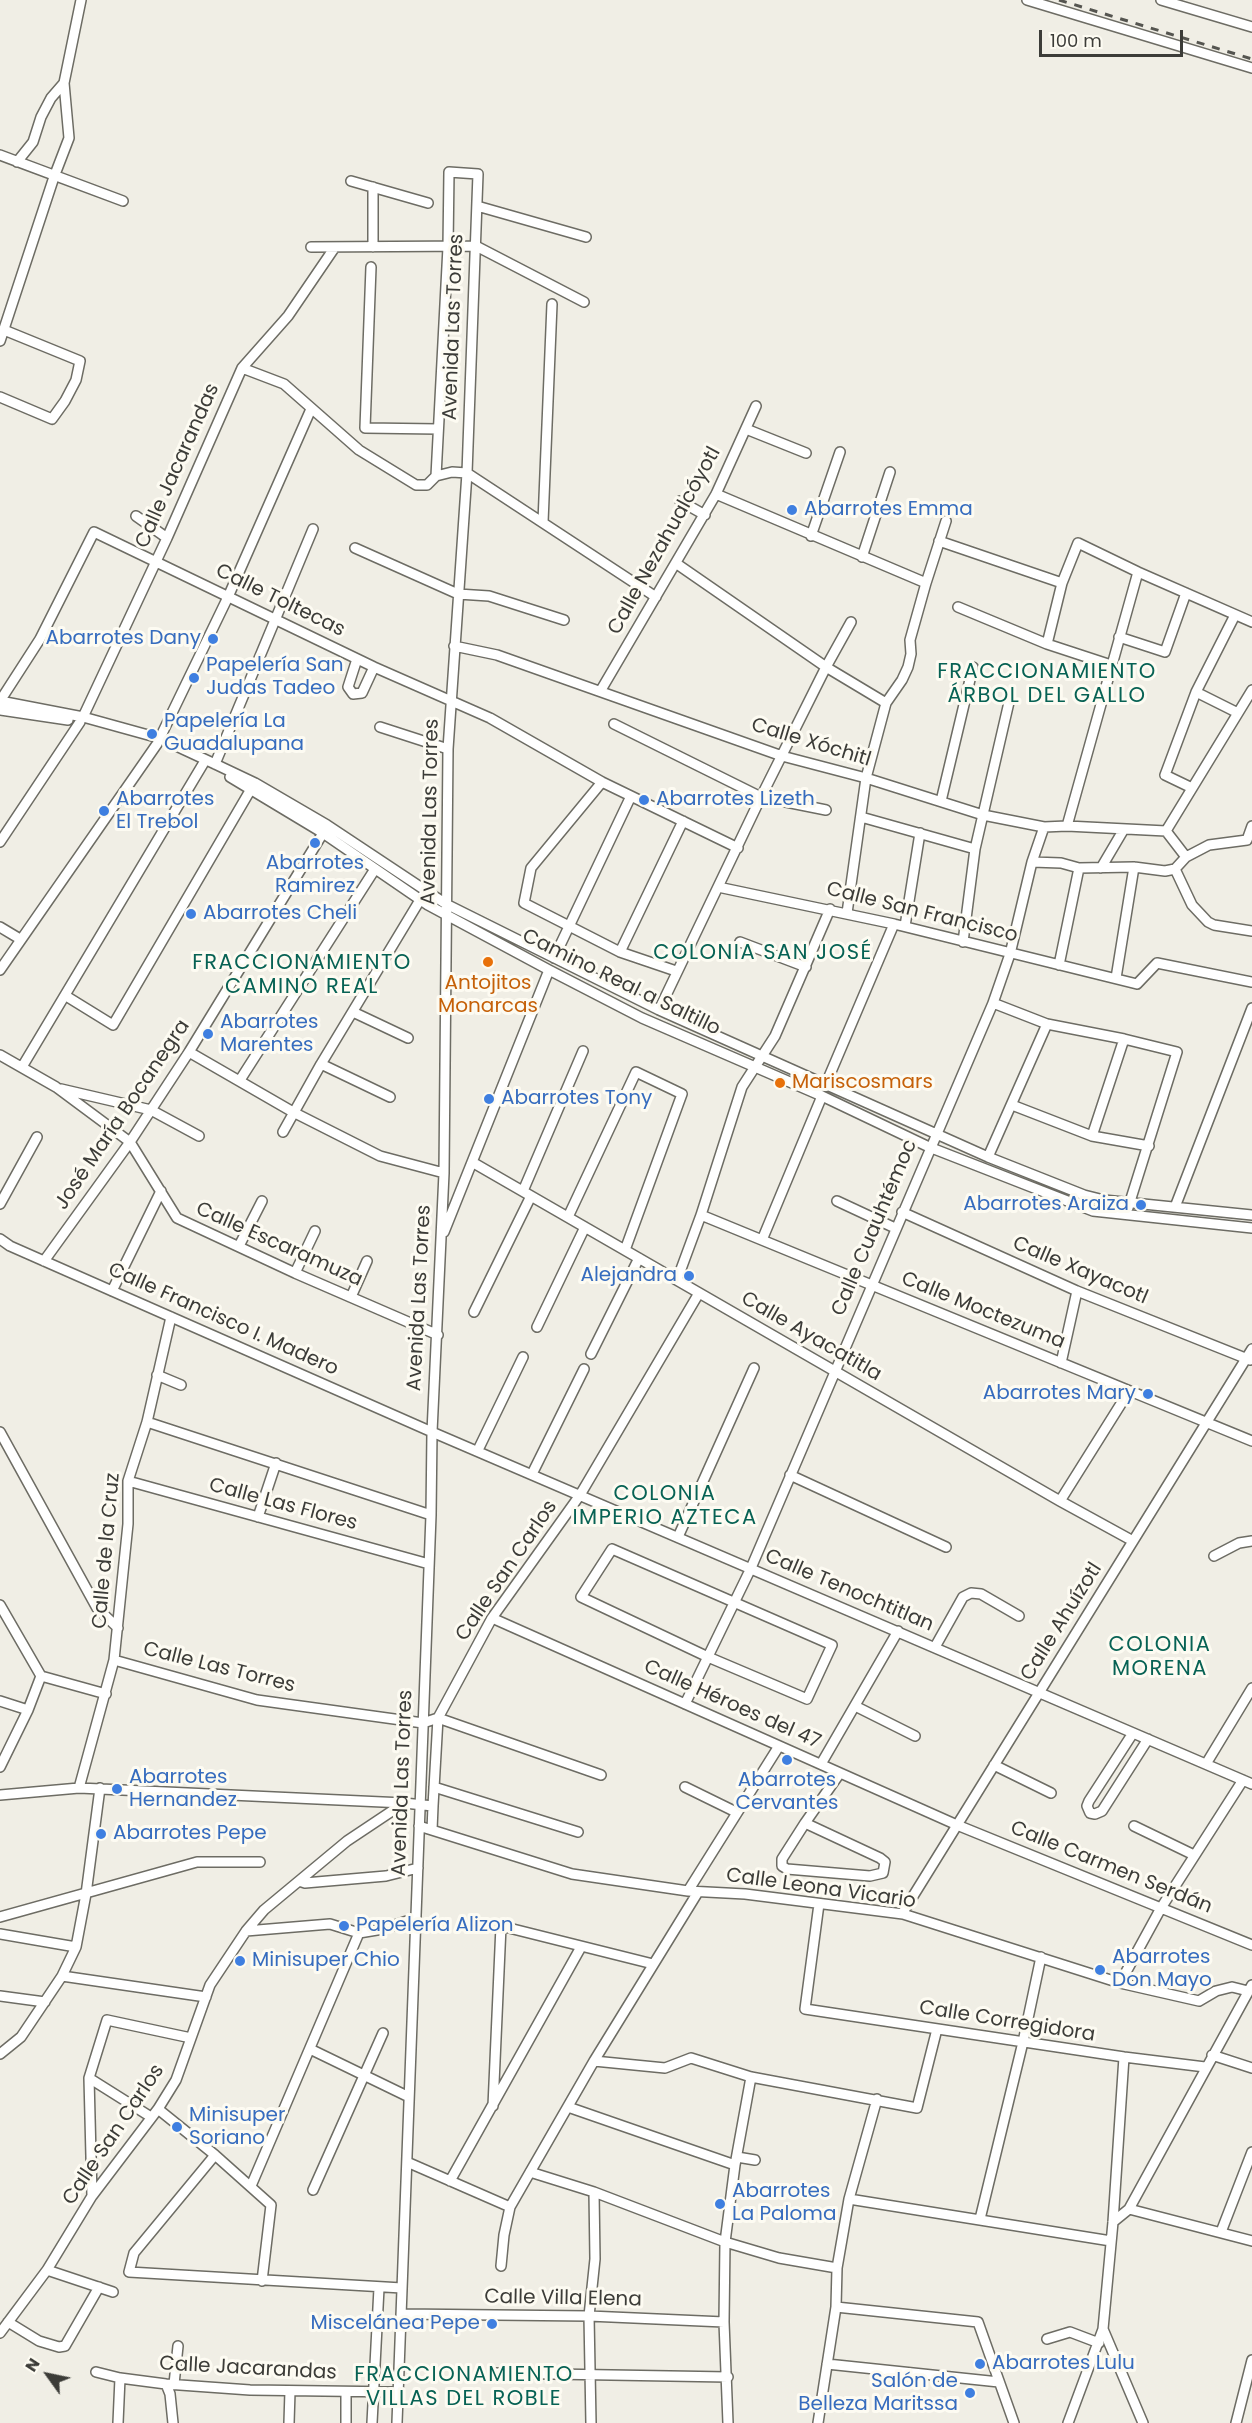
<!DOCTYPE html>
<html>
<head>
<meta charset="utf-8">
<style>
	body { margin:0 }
	#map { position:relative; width:1252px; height:2423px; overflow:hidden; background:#f0eee5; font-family:Poppins,sans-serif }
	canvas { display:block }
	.north { position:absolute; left:18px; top:2345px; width:60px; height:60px; -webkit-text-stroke:4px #fdfbf2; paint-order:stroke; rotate:303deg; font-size:16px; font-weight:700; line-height:24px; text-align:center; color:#3c3c38 }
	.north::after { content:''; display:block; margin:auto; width:21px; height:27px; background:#3c3c38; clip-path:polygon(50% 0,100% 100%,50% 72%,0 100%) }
	.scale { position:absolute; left:1039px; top:30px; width:144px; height:27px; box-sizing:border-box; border:3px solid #3c3c38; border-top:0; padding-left:8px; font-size:18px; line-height:21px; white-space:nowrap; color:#3c3c38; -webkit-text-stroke:4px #fdfbf2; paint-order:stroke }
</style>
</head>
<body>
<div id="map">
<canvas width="1252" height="2423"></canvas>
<div class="north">N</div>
<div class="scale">100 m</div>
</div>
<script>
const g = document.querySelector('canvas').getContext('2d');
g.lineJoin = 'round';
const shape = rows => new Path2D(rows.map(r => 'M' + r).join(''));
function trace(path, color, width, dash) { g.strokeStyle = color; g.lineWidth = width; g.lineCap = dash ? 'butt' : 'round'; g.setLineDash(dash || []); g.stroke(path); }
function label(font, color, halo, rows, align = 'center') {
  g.font = font + ' Poppins,sans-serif'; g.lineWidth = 6; g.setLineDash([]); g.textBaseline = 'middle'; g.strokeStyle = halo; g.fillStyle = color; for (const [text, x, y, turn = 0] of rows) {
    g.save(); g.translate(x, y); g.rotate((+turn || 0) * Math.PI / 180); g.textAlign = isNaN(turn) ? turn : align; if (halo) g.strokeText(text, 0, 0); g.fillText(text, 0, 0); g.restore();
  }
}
const minor = shape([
	[1027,0,1252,68],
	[1161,0,1252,27],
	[0,155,123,201],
	[17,162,33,142,41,117,51,98,64,83],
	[351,181,428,203],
	[373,187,373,247],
	[477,206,586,237],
	[311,247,476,246,584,302],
	[371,267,365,428,438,429],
	[0,341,54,177,69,138,64,83,81,0],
	[242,368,284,384,359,450,416,485,427,485,436,476,452,472,467,473,656,597],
	[0,397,52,419,65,401,76,380,80,361,4,330],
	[746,429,806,453],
	[716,494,926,583],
	[680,501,705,515],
	[136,516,167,538],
	[543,522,552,304],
	[811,536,840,452],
	[939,541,1062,583],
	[355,548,458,594,489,596,564,620],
	[862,557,890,472],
	[677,564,826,667,886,703],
	[958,607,1047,644,1111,665],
	[1119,637,1165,652,1186,593],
	[1047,644,1062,583,1078,543,1138,572,1252,622],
	[454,646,497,655,782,756,866,778,983,815,1044,827,1067,826,1166,831],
	[357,659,348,687,353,694,362,693,374,667],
	[601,690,716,494,756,406],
	[1196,692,1238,713],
	[0,710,68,720],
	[83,717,167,538,242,368,288,316,335,247],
	[614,724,761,797,826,810],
	[380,727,448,749],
	[215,764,313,529],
	[230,777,323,833,428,905,549,970,642,1018,822,1096,929,1147,1093,1211,1252,1228],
	[602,782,531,868,524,903,620,952,676,971],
	[1192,788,1165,775,1196,692,1235,615],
	[941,801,973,667],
	[861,817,975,849],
	[1067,826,1138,572],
	[1166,831,1252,690],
	[1166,831,1186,857],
	[0,842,80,722],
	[738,848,602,782,490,718,374,667,94,532,40,639,0,701,83,717,159,738,215,764,255,783,327,825,446,904,659,1010,988,1157,1084,1195,1104,1200,1252,1215],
	[1032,862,1061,863,1079,868,1134,867,1165,871,1175,869,1186,857,1209,845,1247,840,1252,826],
	[1101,868,1124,829],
	[1175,869,1192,905,1208,922,1214,925,1252,931],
	[718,887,894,924,1137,984,1157,963,1252,982],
	[847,913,866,778,886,703,902,680,908,667,911,654,910,640,926,583,946,521],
	[905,926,920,833],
	[0,927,20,939],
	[740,942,806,967],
	[963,942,975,849,1010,698],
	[620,952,683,821],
	[554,958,631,796],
	[1059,965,1079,868],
	[0,970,157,744,228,597,311,409],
	[1116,978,1134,867],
	[66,996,113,1025,251,789],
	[993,1003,1047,1024,1124,1039,1177,1052,1128,1208],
	[659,1010,761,797,826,667,851,622],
	[353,1012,408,1038],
	[189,1052,293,1112,380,1156,444,1173],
	[0,1055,56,1087,130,1142,177,1218,295,1273,438,1335],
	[321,1064,390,1097],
	[22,1067,203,764],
	[240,1080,375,869],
	[825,1086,894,924],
	[61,1089,151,1110,199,1136],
	[1012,1105,1092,1136,1149,1146],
	[283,1132,321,1064,423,895],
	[1092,1136,1124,1039],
	[988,1157,1047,1024],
	[472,1162,1060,1501,1133,1541],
	[523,1191,583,1051],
	[837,1201,895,1228],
	[0,1204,37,1137],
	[1175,1207,1252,1008],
	[902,1212,1077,1291,1250,1360],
	[701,1215,1252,1441],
	[568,1217,636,1072,682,1094,625,1250],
	[444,1232,549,970],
	[0,1239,10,1246,432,1432,1252,1784],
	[762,1240,822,1096],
	[239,1246,262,1201],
	[44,1261,130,1142,189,1052,323,833],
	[295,1273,315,1231],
	[677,1280,701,1215,742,1087,775,1036,830,909],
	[112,1291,161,1191],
	[351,1297,367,1261],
	[474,1312,531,1196],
	[537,1327,585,1227],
	[591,1354,639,1258],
	[1061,1363,1077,1291],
	[157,1375,181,1385],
	[147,1422,431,1515],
	[0,1432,97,1608,118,1628],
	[478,1450,523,1357],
	[532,1474,584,1369],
	[790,1475,946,1547],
	[128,1481,429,1564],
	[1060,1501,1129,1391],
	[258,1517,276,1463],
	[678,1537,754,1368],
	[612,1549,832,1645,807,1699,708,1657,581,1597,612,1549],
	[1214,1556,1239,1543,1252,1541],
	[0,1605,41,1676,106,1694],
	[492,1618,957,1825,1252,1945],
	[935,1647,963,1597,971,1593,981,1594,1019,1616],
	[114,1660,257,1700,423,1723,438,1718,601,1775],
	[0,1701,28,1710],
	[685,1704,751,1568,993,1003,1010,954,1032,862,1044,827],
	[855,1706,915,1736],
	[1133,1733,1089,1801,1087,1806,1090,1813,1095,1814,1102,1811,1148,1739],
	[821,1764,898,1631],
	[1206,1764,1252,1688],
	[994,1765,1051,1793],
	[0,1767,28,1710,41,1676],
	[434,1787,578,1832],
	[685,1787,736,1812],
	[79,1788,114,1660,128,1524,128,1481,147,1422,171,1317],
	[0,1795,79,1788,404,1803],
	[805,1823,880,1858,885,1862,883,1873,870,1876,787,1869,782,1866,782,1859,805,1823,840,1773],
	[419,1826,572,1874,688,1891,745,1894,903,1914,1120,1983,1199,2001,1216,1991,1232,1987,1248,1991],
	[1134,1826,1194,1855],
	[432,1830,433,1806],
	[299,1881,305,1883,386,1876,418,1868],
	[688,1891,779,1746],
	[819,1904,805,2009,1124,2057,1205,2067],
	[902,1914,1252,1349],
	[0,1917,197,1862,260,1862],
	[246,1931,330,1924,359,1933,383,1929,416,1918],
	[0,1934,76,1947],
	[62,1976,206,1997],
	[1120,1983,1161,1908,1243,1780],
	[0,1996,45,2002],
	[310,2049,409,2097],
	[0,2054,21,2037,62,1976,76,1947,86,1894,100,1788],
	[1212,2055,1252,2068],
	[594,2061,665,2068,691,2058,751,2077,917,2108,937,2029],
	[89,2078,151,2117],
	[493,2106,501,1926,653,1964],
	[568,2107,735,2165],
	[158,2109,215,2155,271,2205,262,2281],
	[215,2155,134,2253,129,2272,402,2288],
	[737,2157,755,2160],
	[407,2162,510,2207],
	[530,2172,594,2192,725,2242,779,2258,837,2268],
	[450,2181,581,1947],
	[251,2186,359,1933],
	[313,2190,383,2033],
	[92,2196,89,2078,107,2020,191,2038],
	[849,2199,1111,2241],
	[1129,2209,1252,2241],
	[980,2219,1023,2042,1041,1957],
	[1113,2222,1129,2209,1252,1985],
	[1221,2232,1252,2152],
	[501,2266,504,2235,510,2207,594,2061,698,1892],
	[47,2270,113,2292],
	[836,2307,978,2322,1014,2423],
	[401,2314,589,2316,724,2322],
	[8,2322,39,2341,59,2347,65,2346,99,2287],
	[1103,2329,1143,2423],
	[0,2333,47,2270,92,2196,158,2109,176,2080,210,1985,246,1931,264,1910,347,1841,404,1803,433,1806,438,1718,492,1618,580,1495,699,1293],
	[1047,2339,1070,2332,1099,2343],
	[827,2364,999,2382],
	[96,2372,120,2378,166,2384,250,2390,398,2392],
	[494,2373,728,2377],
	[166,2384,170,2394,173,2423],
	[174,2384,178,2346],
	[118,2423,120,2378],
	[289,2423,290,2391],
	[346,2423,346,2392],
	[372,2423,379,2288],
	[397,2423,431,1515,432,1432,444,1173,448,749,467,473,478,174,449,172,448,247,436,476],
	[591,2423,589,2316,595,2259,594,2192],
	[728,2423,724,2322,725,2242,735,2165,751,2077],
	[818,2423,836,2307,837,2268,849,2199,877,2099],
	[1068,2423,1103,2329,1113,2222,1124,2057],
	[1236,2423,1252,2360]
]);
const rail = shape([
	[1059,0,1252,59]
]);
const markers = [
	[792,510,6,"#3f7fe0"],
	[213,639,6,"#3f7fe0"],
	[194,678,6,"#3f7fe0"],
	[152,734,6,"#3f7fe0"],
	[644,800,6,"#3f7fe0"],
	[104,811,6,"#3f7fe0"],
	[315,843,6,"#3f7fe0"],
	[191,914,6,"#3f7fe0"],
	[488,962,6,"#e8710a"],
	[208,1034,6,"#3f7fe0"],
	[780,1083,6,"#e8710a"],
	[489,1099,6,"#3f7fe0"],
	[1141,1205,6,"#3f7fe0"],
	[689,1276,6,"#3f7fe0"],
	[1148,1394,6,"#3f7fe0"],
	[787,1760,6,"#3f7fe0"],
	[117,1789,6,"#3f7fe0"],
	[101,1834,6,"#3f7fe0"],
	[344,1926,6,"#3f7fe0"],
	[240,1961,6,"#3f7fe0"],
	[1100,1970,6,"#3f7fe0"],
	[177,2127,6,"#3f7fe0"],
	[720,2204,6,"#3f7fe0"],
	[492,2324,6,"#3f7fe0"],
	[980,2364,6,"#3f7fe0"],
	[970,2393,6,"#3f7fe0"]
];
const streetNames = [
	["Avenida Las Torres",454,327,-88],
	["Calle Jacarandas",178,466,-66],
	["Calle Nezahualcóyotl",665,541,-61],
	["Calle Toltecas",280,601,26],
	["Calle Xóchitl",811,743,17],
	["Avenida Las Torres",431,812,-89],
	["Calle San Francisco",922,913,14],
	["Camino Real a Saltillo",621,983,26],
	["José María Bocanegra",123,1115,-56],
	["Calle Cuauhtémoc",875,1228,-67],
	["Calle Escaramuza",279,1245,24],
	["Calle Xayacotl",1080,1271,23],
	["Avenida Las Torres",420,1298,-87],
	["Calle Moctezuma",983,1311,22],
	["Calle Francisco I. Madero",223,1320,24],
	["Calle Ayacatitla",811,1337,30],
	["Calle Las Flores",283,1505,15],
	["Calle de la Cruz",107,1551,-85],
	["Calle San Carlos",507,1571,-56],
	["Calle Tenochtitlan",849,1591,23],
	["Calle Ahuízotl",1062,1622,-58],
	["Calle Las Torres",219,1668,14],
	["Calle Héroes del 47",732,1705,24],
	["Avenida Las Torres",403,1783,-88],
	["Calle Carmen Serdán",1111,1868,22],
	["Calle Leona Vicario",821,1889,8],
	["Calle Corregidora",1007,2022,9],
	["Calle San Carlos",114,2135,-56],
	["Calle Villa Elena",563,2299,1],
	["Calle Jacarandas",248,2369,3]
];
const shopNames = [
	["Abarrotes Emma",804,510],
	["Abarrotes Dany",201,639,"right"],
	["Papelería San",206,666],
	["Judas Tadeo",206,689],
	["Papelería La",164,722],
	["Guadalupana",164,745],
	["Abarrotes",116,800],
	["El Trebol",116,823],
	["Abarrotes Lizeth",656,800],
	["Abarrotes",315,864,"center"],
	["Ramirez",315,887,"center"],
	["Abarrotes Cheli",203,914],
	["Abarrotes",220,1023],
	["Marentes",220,1046],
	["Abarrotes Tony",501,1099],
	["Abarrotes Araiza",1129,1205,"right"],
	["Alejandra",677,1276,"right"],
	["Abarrotes Mary",1136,1394,"right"],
	["Abarrotes",129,1778],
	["Hernandez",129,1801],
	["Abarrotes",787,1781,"center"],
	["Cervantes",787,1804,"center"],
	["Abarrotes Pepe",113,1834],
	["Papelería Alizon",356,1926],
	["Abarrotes",1112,1958],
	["Don Mayo",1112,1981],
	["Minisuper Chio",252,1961],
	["Minisuper",189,2116],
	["Soriano",189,2139],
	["Abarrotes",732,2192],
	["La Paloma",732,2215],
	["Miscelánea Pepe",480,2324,"right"],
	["Abarrotes Lulu",992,2364],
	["Salón de",958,2382,"right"],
	["Belleza Maritssa",958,2405,"right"]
];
const foodNames = [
	["Antojitos",488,984],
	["Monarcas",488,1007],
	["Mariscosmars",792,1083,"left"]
];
const neighbourhoodNames = [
	["FRACCIONAMIENTO",1047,673],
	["ÁRBOL DEL GALLO",1047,697],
	["COLONIA SAN JOSÉ",763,954],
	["FRACCIONAMIENTO",302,964],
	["CAMINO REAL",302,988],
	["COLONIA",665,1495],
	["IMPERIO AZTECA",665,1519],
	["COLONIA",1160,1646],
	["MORENA",1160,1670],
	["FRACCIONAMIENTO",464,2376],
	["VILLAS DEL ROBLE",464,2400]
];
trace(minor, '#6d6c64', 12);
trace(minor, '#fff', 9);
trace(rail, '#555550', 3, [8, 8]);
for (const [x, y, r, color] of markers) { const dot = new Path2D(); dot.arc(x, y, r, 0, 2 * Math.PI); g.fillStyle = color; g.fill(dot); trace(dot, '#fdfbf2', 2); }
label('20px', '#3c3c38', '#fdfbf2', streetNames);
label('20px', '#366cbe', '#fdfbf2', shopNames, 'left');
label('20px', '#c56008', '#fdfbf2', foodNames);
g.letterSpacing = '1.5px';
label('21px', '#076254', '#fdfbf2', neighbourhoodNames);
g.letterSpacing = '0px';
</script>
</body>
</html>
